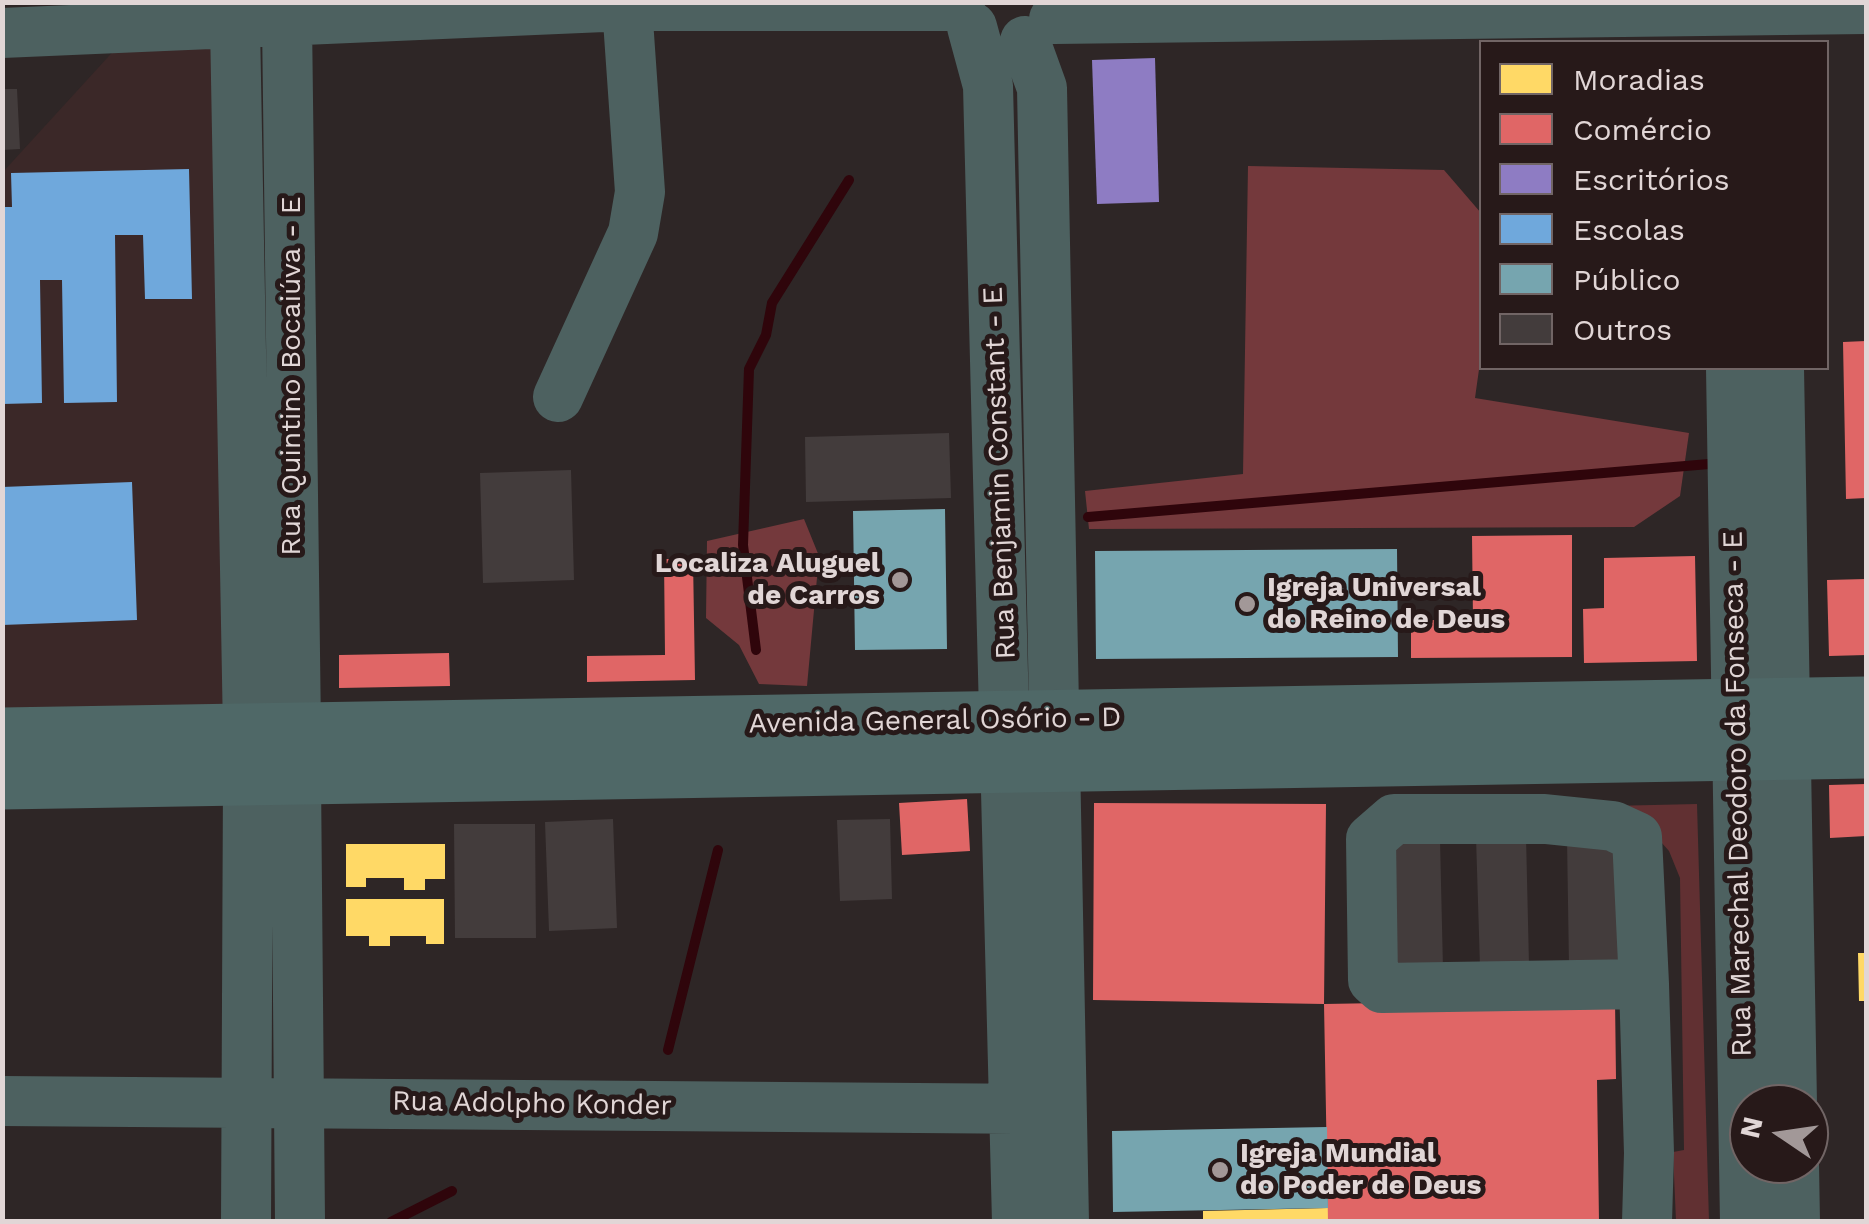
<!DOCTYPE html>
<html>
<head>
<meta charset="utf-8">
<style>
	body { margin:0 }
	#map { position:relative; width:1869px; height:1224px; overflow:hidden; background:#2e2626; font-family:"Work Sans",sans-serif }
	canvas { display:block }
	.frame { position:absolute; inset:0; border:5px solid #e1d6d6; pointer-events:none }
	.legend { position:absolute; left:1479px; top:40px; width:350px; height:330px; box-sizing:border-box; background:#271919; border:2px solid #716565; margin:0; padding:12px 18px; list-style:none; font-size:30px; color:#e1d6d6 }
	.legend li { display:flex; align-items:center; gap:20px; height:50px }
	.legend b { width:50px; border:2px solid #716565 }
	.north { position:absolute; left:1729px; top:1084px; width:100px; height:100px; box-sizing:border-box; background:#271919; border:2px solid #716565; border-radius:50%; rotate:283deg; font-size:28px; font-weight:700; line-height:40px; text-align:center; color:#e1d6d6 }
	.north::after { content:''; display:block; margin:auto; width:35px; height:45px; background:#a29898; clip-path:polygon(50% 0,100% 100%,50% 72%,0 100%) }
</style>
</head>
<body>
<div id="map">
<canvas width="1869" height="1224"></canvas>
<div class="frame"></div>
<ul class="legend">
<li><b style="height:28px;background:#ffd966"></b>Moradias</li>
<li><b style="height:28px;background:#e06666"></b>Comércio</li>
<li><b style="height:28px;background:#8e7cc3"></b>Escritórios</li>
<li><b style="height:28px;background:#6fa8dc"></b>Escolas</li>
<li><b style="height:28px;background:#76a5af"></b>Público</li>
<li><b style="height:28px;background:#433c3c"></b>Outros</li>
</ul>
<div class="north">N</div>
</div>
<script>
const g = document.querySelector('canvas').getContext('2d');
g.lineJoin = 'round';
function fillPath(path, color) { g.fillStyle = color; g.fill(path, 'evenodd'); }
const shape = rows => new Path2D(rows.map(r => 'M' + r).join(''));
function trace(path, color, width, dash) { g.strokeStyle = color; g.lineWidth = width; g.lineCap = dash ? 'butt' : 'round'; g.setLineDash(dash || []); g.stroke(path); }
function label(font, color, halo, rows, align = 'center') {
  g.font = font + ' "Work Sans",sans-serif'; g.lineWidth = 10; g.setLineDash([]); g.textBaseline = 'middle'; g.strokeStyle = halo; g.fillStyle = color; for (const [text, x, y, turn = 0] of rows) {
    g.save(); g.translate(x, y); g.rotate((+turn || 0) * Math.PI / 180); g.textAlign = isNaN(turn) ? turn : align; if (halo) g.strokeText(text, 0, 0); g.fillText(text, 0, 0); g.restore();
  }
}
const built = shape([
	[119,45,225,46,238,718,3,722,2,173]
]);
const green = shape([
	[1697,804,1709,1221,1676,1221,1673,1152,1684,1150,1680,878,1669,851,1653,833,1609,806]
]);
const forest = shape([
	[1248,166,1444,170,1481,213,1482,348,1475,398,1689,433,1680,496,1634,527,1089,529,1085,491,1243,474],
	[804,519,819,556,807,686,759,684,739,645,706,618,707,541]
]);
const homes = shape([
	[346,844,445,844,445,879,425,879,425,890,404,890,404,878,366,878,366,887,346,887],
	[346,899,444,899,444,944,426,944,426,936,390,936,390,946,369,946,369,936,346,936],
	[1858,953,1866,953,1866,1001,1859,1001],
	[1328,1208,1328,1222,1203,1222,1203,1211]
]);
const shops = shape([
	[1866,341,1866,498,1846,499,1843,342],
	[1572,535,1572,657,1411,658,1411,620,1473,620,1472,536],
	[1695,556,1697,661,1584,663,1583,609,1604,608,1604,558],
	[664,559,693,559,695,680,587,682,587,656,665,655],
	[1866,579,1866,655,1829,656,1827,580],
	[449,653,450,686,339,688,339,655],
	[1866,784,1866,836,1830,838,1829,785],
	[967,799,970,851,902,855,899,803],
	[1094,803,1326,804,1324,1004,1615,999,1616,1079,1597,1080,1599,1222,1328,1222,1324,1004,1093,1000]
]);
const offices = shape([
	[1155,58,1159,202,1097,204,1092,60]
]);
const schools = shape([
	[189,169,192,299,145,299,143,235,115,235,117,402,64,403,62,280,40,280,42,403,2,404,2,207,12,207,11,173],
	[132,482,137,620,2,625,2,487]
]);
const public = shape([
	[945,509,947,649,855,650,853,511],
	[1397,549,1398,657,1096,659,1095,551],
	[1327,1127,1328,1208,1113,1212,1112,1131]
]);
const stream = shape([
	[1088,517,1709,464],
	[756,650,743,545,749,369,766,335,772,303,849,180],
	[668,1050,718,850],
	[391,1222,452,1191]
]);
const building = shape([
	[2,89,17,89,20,149,2,150],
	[949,433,951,498,806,502,805,437],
	[571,470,574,580,483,583,480,473],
	[613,819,617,928,549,931,545,822],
	[890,819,892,899,840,901,837,820],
	[454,824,535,824,536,938,455,938],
	[1526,836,1529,965,1480,967,1476,837],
	[1616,836,1619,966,1569,967,1567,838],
	[1440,840,1443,969,1393,971,1390,841]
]);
const minor = shape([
	[1054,19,1866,9],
	[287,21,296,731],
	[235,24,248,732],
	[972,27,988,86,1017,1222],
	[2,33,627,6,960,6],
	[1025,41,1042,88,1064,1222],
	[1731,368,1745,1222],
	[1779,368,1792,1104],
	[558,397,633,233,640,192,627,6],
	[296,777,300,1222],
	[1644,984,1382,988,1373,980,1371,839,1394,819,1545,819,1613,826,1637,837,1644,984,1649,1153,1647,1222],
	[2,1101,1047,1109],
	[1794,1164,1795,1222],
	[246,1222,248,778]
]);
const major = shape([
	[2,735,1866,704],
	[2,782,1866,751]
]);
const markers = [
	[900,580,10,"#a29898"],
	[1247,604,10,"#a29898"],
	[1220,1170,10,"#a29898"]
];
const streetNames = [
	["Rua Quintino Bocaiúva - E",292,376,-90],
	["Rua Benjamin Constant - E",1000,473,-92],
	["Avenida General Osório - D",935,721,-1],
	["Rua Marechal Deodoro da Fonseca - E",1738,794,-91],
	["Rua Adolpho Konder",532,1104,1]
];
const poiNames = [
	["Localiza Aluguel",880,564,"right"],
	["de Carros",880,596,"right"],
	["Igreja Universal",1267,588],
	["do Reino de Deus",1267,620],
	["Igreja Mundial",1240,1154],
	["do Poder de Deus",1240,1186]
];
fillPath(built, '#3b2828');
fillPath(green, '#613032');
fillPath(forest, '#74393c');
fillPath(homes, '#ffd966');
fillPath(shops, '#e06666');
fillPath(offices, '#8e7cc3');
fillPath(schools, '#6fa8dc');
fillPath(public, '#76a5af');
trace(stream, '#2f050b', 10);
fillPath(building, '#433c3c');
trace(minor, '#4d6160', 50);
trace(major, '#4f6867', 55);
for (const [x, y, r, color] of markers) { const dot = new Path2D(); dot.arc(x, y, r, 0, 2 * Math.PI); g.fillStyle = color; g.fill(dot); trace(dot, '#271919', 4); }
label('28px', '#e1d6d6', '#271919', streetNames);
label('bold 28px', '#e1d6d6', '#271919', poiNames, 'left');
</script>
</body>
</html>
